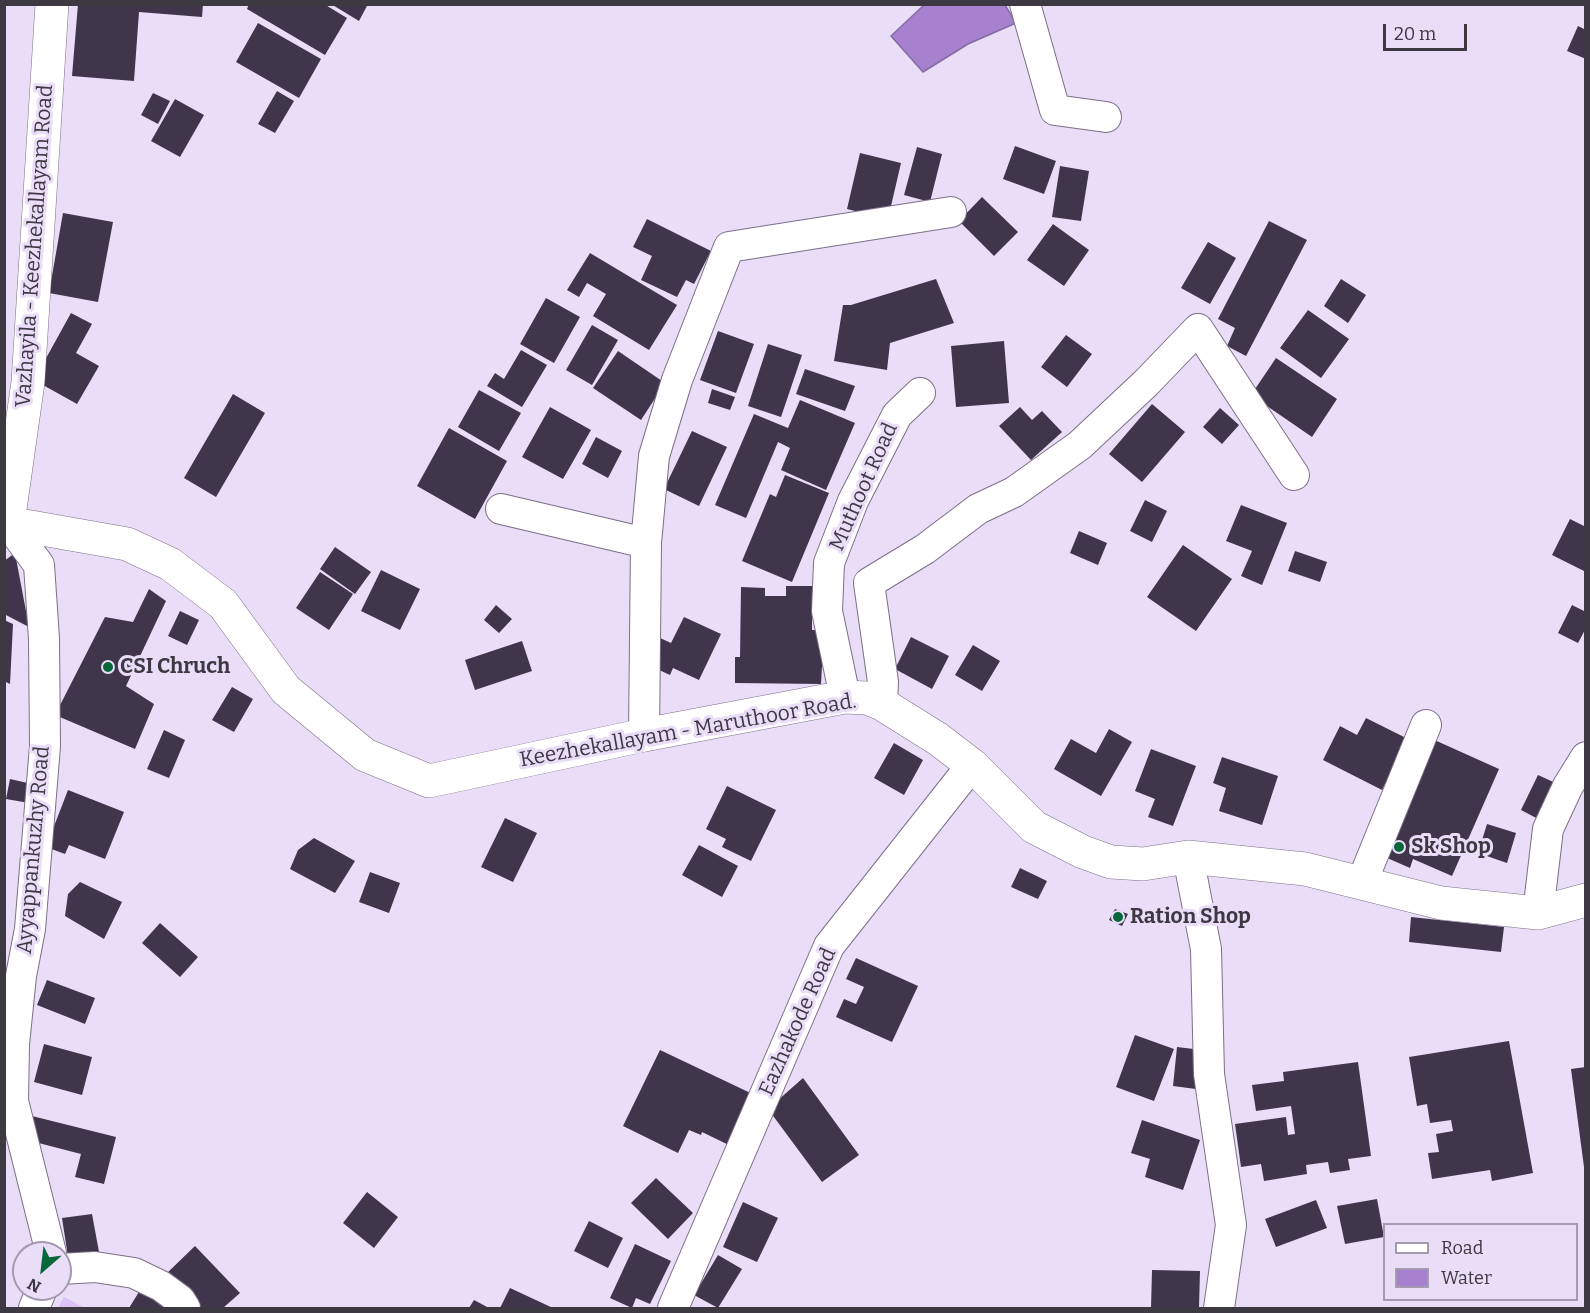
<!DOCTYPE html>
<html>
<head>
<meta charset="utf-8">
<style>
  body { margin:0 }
  #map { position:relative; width:1590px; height:1313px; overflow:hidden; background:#e9ddf8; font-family:Bitter,serif }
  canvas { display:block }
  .frame { position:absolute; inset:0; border:6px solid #3d3943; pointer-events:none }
  .legend { position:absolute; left:1383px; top:1223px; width:195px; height:78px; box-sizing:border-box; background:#e9ddf8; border:2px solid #a49bb0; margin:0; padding:8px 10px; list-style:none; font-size:18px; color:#3d3943 }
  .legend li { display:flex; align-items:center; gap:12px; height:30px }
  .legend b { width:30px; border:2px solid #a49bb0 }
  .north { position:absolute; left:12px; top:1241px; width:60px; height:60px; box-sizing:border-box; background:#e9ddf8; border:2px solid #a49bb0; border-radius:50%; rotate:208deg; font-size:16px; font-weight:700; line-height:24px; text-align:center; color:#3d3943 }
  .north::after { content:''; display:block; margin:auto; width:21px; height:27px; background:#06673b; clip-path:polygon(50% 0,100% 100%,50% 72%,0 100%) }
  .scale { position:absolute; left:1383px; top:24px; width:84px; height:27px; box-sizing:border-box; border:3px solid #3d3943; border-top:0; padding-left:8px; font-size:18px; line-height:21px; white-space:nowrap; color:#3d3943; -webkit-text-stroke:4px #e9ddf8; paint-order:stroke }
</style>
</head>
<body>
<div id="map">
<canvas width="1590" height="1313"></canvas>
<div class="frame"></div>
<ul class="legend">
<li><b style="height:8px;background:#fff"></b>Road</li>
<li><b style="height:16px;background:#a681cd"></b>Water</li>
</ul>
<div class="north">N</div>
<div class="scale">20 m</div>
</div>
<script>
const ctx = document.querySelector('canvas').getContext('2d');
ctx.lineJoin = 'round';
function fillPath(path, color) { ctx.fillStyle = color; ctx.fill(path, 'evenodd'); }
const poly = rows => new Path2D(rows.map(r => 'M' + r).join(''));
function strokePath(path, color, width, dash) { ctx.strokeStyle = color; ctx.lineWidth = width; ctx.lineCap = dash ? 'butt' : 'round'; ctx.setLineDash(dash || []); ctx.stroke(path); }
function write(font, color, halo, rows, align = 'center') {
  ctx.font = font + ' Bitter,serif'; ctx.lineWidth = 6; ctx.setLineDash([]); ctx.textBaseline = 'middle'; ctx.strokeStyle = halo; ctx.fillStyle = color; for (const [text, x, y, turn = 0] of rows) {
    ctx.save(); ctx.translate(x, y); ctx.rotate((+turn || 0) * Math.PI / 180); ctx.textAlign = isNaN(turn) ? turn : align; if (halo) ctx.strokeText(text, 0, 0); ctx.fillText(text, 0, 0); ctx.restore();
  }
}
const green = poly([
  [64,1297,85,1308,58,1308]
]);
const water = poly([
  [924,5,1005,5,1016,23,968,44,923,72,891,36,924,5]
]);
const building = poly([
  [78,4,203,4,202,17,139,12,134,81,72,76],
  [249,4,324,4,347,18,325,55,247,9],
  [331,4,368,4,359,21],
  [258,23,321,59,299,98,236,62],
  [1578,26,1586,30,1586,59,1567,51],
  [277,91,294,101,275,133,258,124],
  [153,93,170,101,158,124,141,115],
  [175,99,204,115,180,157,151,141],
  [1015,146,1056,161,1044,194,1003,179],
  [917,147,942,154,930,202,904,195],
  [860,153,901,163,888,219,847,209],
  [1060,166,1089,171,1081,221,1052,217],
  [982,197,1018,232,994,256,959,221],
  [63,213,113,222,98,302,49,293],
  [647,219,711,251,694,284,686,280,677,297,641,280,652,256,633,247],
  [1269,221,1307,240,1246,356,1227,346,1235,328,1218,319],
  [1053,224,1089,250,1064,286,1027,260],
  [1208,242,1236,258,1210,304,1181,288],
  [590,253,677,305,649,350,593,316,606,294,587,283,579,297,567,290],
  [936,279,954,323,890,343,887,370,834,361,843,305,851,305],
  [1341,279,1366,295,1348,323,1324,306],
  [546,298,580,317,554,363,520,344],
  [1308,310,1349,339,1321,378,1280,348],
  [71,313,92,324,76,353,99,366,77,404,34,380],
  [592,325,618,340,592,385,566,370],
  [718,331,754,344,736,393,700,380],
  [1066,335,1092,354,1067,387,1041,367],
  [1004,341,1009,403,956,407,951,346],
  [768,344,802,355,781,417,748,406],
  [521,350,547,365,522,407,487,386,495,373,504,379],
  [618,351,665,383,641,420,593,388],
  [1276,358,1337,399,1312,437,1251,395],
  [805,369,855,386,845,411,796,394],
  [712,389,735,397,730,410,708,403],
  [479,390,521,413,499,451,458,427],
  [233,394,265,413,216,497,184,478],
  [800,400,855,423,826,490,781,470,790,448,778,442,746,518,715,505,754,414,788,428],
  [1152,404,1185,432,1142,482,1109,454],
  [550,407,591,430,563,479,522,457],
  [1020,407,1032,420,1042,411,1062,432,1031,460,999,426],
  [1220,408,1239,425,1222,444,1203,427],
  [449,428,507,461,475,519,417,486],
  [692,431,727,447,699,506,664,489],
  [596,437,622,451,608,478,582,464],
  [785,475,829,493,792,582,742,561,770,494,776,497],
  [1145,500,1167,511,1152,542,1130,531],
  [1241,505,1287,523,1262,585,1241,576,1252,551,1226,541],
  [1570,519,1586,527,1586,572,1552,555],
  [1079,531,1107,543,1098,565,1070,553],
  [1183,545,1232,579,1196,631,1147,597],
  [335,547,371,572,355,594,320,569],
  [1295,551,1327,562,1320,582,1288,571],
  [15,553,29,627,4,614,4,561],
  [381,570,420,589,400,630,361,611],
  [320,572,353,594,329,630,296,608],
  [786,586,812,586,812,630,824,630,821,684,735,683,735,657,740,657,741,587,765,588,765,596,786,596],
  [149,589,166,601,126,686,154,704,135,749,55,715,105,617,133,622],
  [496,605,512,619,499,633,484,620],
  [1572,605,1586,612,1586,628,1578,643,1558,633],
  [180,611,199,620,187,645,168,636],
  [684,617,721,634,699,680,673,668,670,675,646,664,658,637,671,643],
  [4,620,13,624,10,684,4,681],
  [911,637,949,656,932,689,895,669],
  [522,641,532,671,475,690,465,660],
  [973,645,1000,661,982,691,955,675],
  [232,687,253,699,234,732,212,720],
  [1366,718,1408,739,1382,790,1323,760,1340,726,1357,735],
  [1109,729,1132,742,1101,796,1054,769,1071,739,1096,753],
  [164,730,185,740,169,778,147,769],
  [1430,738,1499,769,1452,876,1413,859,1410,868,1378,854],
  [894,743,923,760,904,795,874,778],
  [1151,749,1196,766,1173,826,1148,817,1155,799,1135,791],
  [1222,757,1278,776,1262,825,1219,811,1226,788,1213,783],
  [1538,775,1562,786,1544,822,1521,810],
  [10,779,32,784,29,803,6,799],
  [727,786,776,810,751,861,722,847,726,839,706,829],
  [68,790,124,812,105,859,69,845,65,854,46,847],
  [505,818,537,833,513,882,481,867],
  [1487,824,1516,833,1507,863,1478,853],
  [314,838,355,861,335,893,290,869,298,850],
  [699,845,738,866,722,897,682,875],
  [1020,868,1047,881,1038,899,1011,887],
  [370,872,400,883,389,913,359,902],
  [80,882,122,902,104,939,65,916,68,894],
  [1115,909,1128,914,1122,926,1109,920],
  [1411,917,1504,927,1501,952,1409,942],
  [160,923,198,957,180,977,142,943],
  [856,958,918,986,892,1042,836,1017,844,999,856,1004,864,987,846,979],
  [47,980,95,998,85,1024,37,1005],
  [1135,1035,1174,1049,1154,1101,1116,1087],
  [1509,1041,1533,1173,1492,1181,1490,1170,1432,1179,1428,1153,1439,1152,1436,1134,1453,1131,1451,1120,1430,1123,1427,1104,1417,1106,1409,1057],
  [44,1044,92,1057,82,1095,34,1082],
  [1177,1047,1202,1050,1196,1089,1173,1086],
  [660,1050,761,1098,737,1149,702,1132,701,1135,689,1130,678,1153,623,1126],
  [1358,1062,1371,1156,1348,1159,1350,1170,1330,1173,1328,1162,1306,1165,1307,1174,1264,1181,1261,1164,1241,1167,1235,1124,1286,1117,1288,1135,1295,1134,1291,1106,1256,1111,1252,1085,1284,1081,1283,1072],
  [1586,1067,1586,1167,1584,1167,1571,1069],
  [803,1078,859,1155,822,1182,768,1109],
  [32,1116,116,1137,104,1184,75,1177,81,1154,27,1140],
  [1142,1120,1200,1140,1183,1190,1145,1177,1150,1159,1131,1153],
  [656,1178,693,1213,668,1239,631,1203],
  [367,1192,398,1217,374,1248,343,1223],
  [1377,1199,1384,1237,1345,1244,1337,1206],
  [1316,1200,1327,1228,1276,1247,1265,1219],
  [743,1202,778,1218,757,1262,723,1247],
  [92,1214,99,1252,68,1257,62,1218],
  [589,1221,623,1238,608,1268,574,1251],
  [635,1244,671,1261,650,1304,636,1298,632,1308,610,1298],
  [195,1246,240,1293,223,1308,195,1308,165,1275],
  [718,1255,742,1269,718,1308,694,1295],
  [1152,1270,1200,1271,1199,1308,1151,1308],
  [147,1279,180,1308,129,1308],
  [510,1288,553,1308,500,1308],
  [474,1300,489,1308,469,1308]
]);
const street = poly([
  [1025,4,1055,110,1106,117],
  [501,509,646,543],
  [8,523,39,565,44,639,45,746,30,929,21,976,14,1044,13,1101,51,1253],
  [845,697,827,611,829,563,853,501,897,415,920,393],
  [882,704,883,682,869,583,925,549,978,509,1014,492,1080,445,1146,383,1198,329,1294,475],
  [644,735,646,543,654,456,677,380,729,247,951,212],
  [1188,857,1206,949,1209,1074,1231,1225,1219,1308],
  [1362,882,1426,725],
  [1538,913,1548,829,1568,786,1586,757],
  [60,1269,95,1267,134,1273,161,1286,180,1300,185,1308],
  [34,1308,42,1289],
  [673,1308,829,946,972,765]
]);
const secondary = poly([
  [8,523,127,544,170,564,223,604,286,690,365,755,429,781,644,735,845,697,867,698,882,704,938,739,972,765,1034,827,1083,852,1111,862,1143,864,1188,857,1305,869,1441,903,1538,913,1586,900],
  [8,523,28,382,52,4]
]);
const markers = [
  [108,667,6,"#06673b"],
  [1399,847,6,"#06673b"],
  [1118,917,6,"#06673b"]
];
const streetNames = [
  ["Vazhayila - Keezhekallayam Road",35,246,-86],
  ["Muthoot Road",864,487,-66],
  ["Keezhekallayam - Maruthoor Road.",688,731,-10],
  ["Ayyappankuzhy Road",34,850,-85],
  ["Eazhakode Road",798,1022,-66]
];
const poiNames = [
  ["CSI Chruch",120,667],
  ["Sk Shop",1411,847],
  ["Ration Shop",1130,917]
];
fillPath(green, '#dac3f5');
fillPath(water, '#a681cd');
strokePath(water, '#866ba4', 1.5);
fillPath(building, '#40364c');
strokePath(street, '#7b7088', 32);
strokePath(secondary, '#7b7088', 34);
strokePath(street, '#fff', 30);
strokePath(secondary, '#fff', 33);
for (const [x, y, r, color] of markers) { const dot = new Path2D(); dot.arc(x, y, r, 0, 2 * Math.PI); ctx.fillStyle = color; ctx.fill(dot); strokePath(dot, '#e9ddf8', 2); }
write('21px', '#3d3943', '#e9ddf8', streetNames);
write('bold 21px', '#3d3943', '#e9ddf8', poiNames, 'left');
</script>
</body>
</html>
